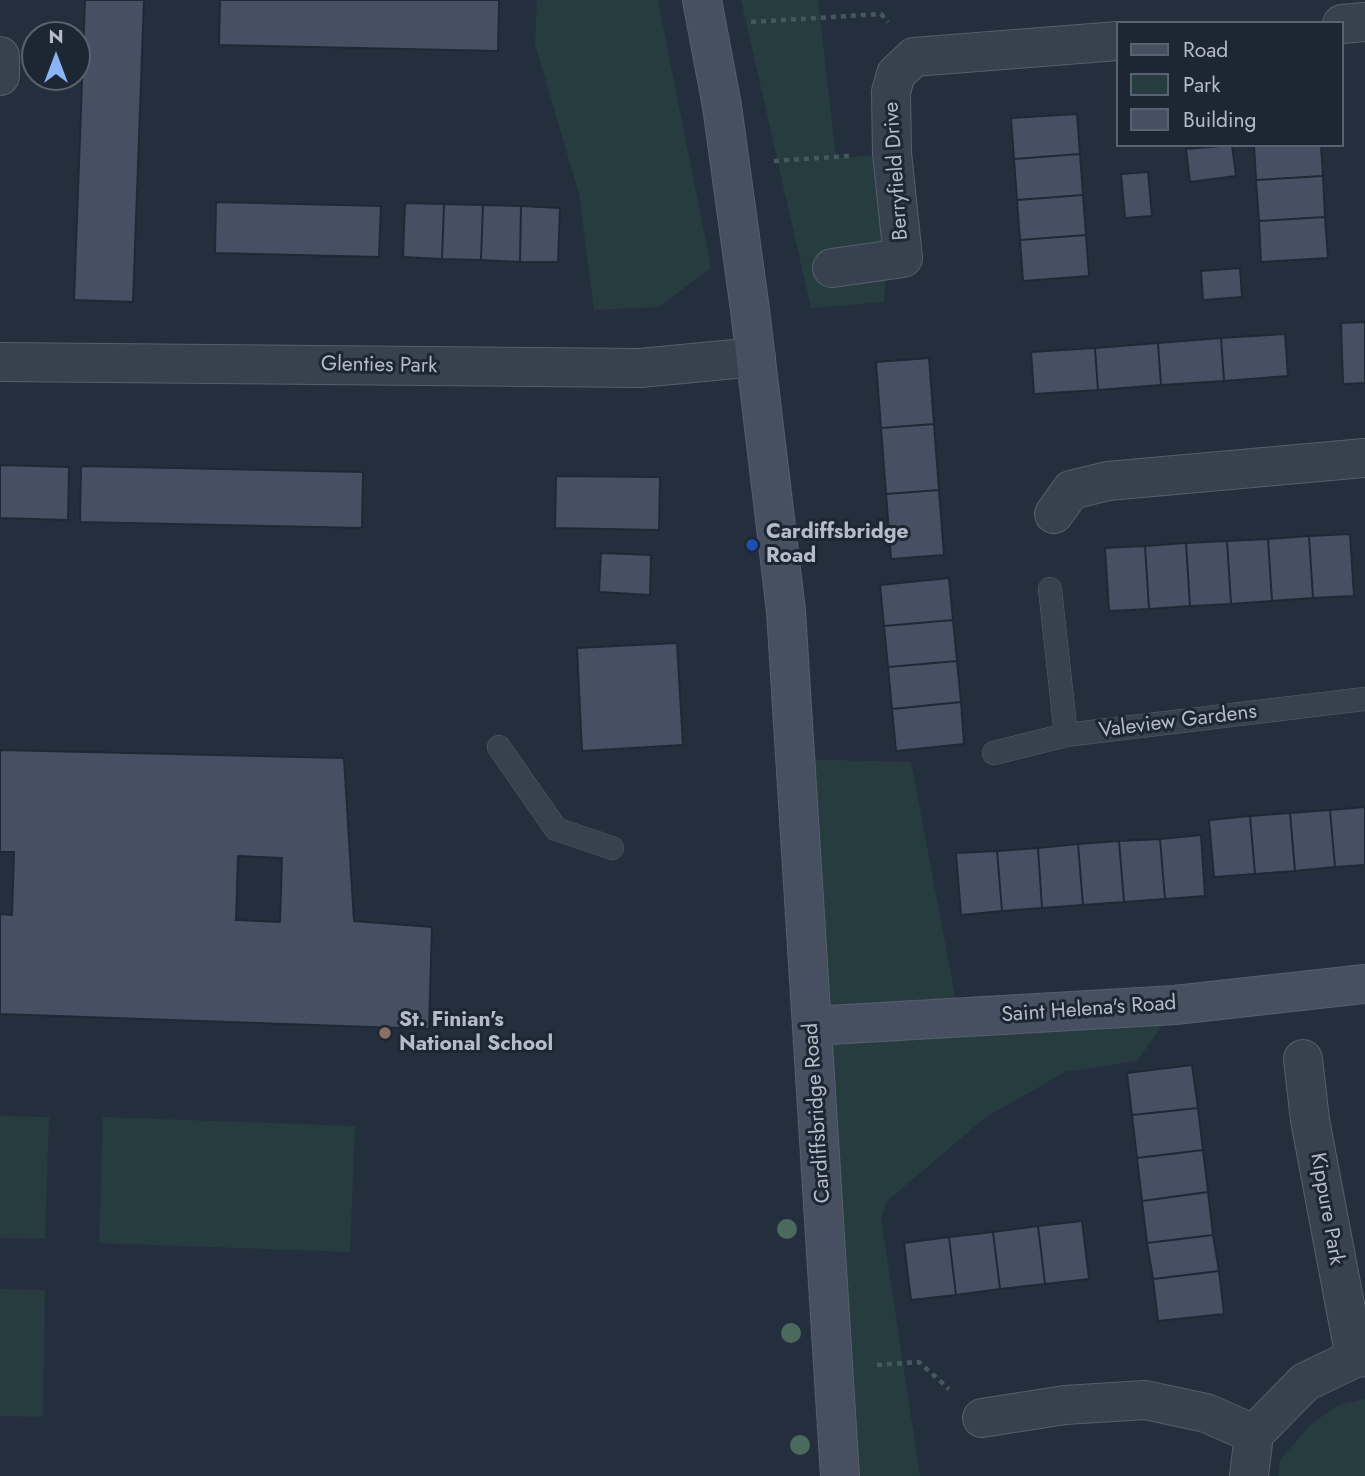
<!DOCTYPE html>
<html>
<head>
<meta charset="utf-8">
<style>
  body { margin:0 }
  #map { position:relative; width:1365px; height:1476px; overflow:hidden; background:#242f3e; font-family:Jost,sans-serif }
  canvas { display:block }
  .legend { position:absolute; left:1116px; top:21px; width:228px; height:126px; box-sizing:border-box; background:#1d2633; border:2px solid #59626f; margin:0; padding:9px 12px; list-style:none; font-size:21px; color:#b4bcc9 }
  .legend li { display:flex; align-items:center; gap:14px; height:35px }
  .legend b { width:35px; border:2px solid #59626f }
  .north { position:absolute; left:21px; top:21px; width:70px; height:70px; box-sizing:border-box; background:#1d2633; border:2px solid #59626f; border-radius:50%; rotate:0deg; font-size:19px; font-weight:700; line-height:28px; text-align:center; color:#b4bcc9 }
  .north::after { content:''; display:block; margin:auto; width:24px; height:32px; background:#8ab4f8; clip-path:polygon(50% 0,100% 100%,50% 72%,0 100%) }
</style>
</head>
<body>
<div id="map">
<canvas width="1365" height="1476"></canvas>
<ul class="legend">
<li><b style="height:9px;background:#465061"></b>Road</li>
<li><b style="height:19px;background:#263c3f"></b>Park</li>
<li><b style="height:19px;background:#455162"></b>Building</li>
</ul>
<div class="north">N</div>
</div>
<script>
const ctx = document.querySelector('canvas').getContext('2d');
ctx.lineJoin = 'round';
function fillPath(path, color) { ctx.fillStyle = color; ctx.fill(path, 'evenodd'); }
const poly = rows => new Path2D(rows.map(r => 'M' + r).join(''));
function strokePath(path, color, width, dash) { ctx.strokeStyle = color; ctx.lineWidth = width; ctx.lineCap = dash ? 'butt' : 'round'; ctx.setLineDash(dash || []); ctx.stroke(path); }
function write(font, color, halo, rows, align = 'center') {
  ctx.font = font + ' Jost,sans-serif'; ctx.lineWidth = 6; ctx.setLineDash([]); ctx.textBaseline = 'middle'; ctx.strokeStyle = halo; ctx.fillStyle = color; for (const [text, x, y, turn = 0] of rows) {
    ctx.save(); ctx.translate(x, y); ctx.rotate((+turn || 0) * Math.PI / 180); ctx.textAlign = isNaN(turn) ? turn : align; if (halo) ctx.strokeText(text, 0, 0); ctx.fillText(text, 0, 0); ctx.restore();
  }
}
const green = poly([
  [537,0,658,0,711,268,659,307,594,310,579,194,535,44],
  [741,0,818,0,836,158,894,154,884,302,811,308],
  [795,759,911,762,959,1017,814,1025],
  [1174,1009,1137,1061,1065,1072,1016,1100,986,1117,887,1201,881,1218,920,1476,858,1476,815,1030],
  [0,1116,49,1117,45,1239,0,1238],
  [103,1117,355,1126,350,1252,99,1243],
  [0,1289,45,1290,43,1417,0,1416],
  [1365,1399,1365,1476,1278,1476,1280,1460,1310,1425,1338,1405]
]);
const building = poly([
  [85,0,144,0,133,302,74,300,85,0],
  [220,0,499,0,498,51,219,45,220,0],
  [1077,114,1080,154,1014,159,1011,118,1077,114],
  [1232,145,1236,176,1190,182,1186,149,1232,145],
  [1254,145,1321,145,1323,176,1256,180,1254,145],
  [1080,154,1083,195,1017,200,1014,159,1080,154],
  [1148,172,1152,216,1125,218,1121,174,1148,172],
  [1323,176,1325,217,1259,221,1256,180,1323,176],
  [1083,195,1086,235,1020,240,1017,200,1083,195],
  [216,202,381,206,379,257,215,253,216,202],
  [405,203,444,204,442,259,403,257,405,203],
  [444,204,483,205,481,260,442,259,444,204],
  [483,205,521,206,520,262,481,260,483,205],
  [521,206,560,208,558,262,520,262,521,206],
  [1325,217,1328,258,1261,262,1259,221,1325,217],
  [1086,235,1089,276,1023,281,1020,240,1086,235],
  [1240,268,1242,297,1203,300,1201,271,1240,268],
  [1365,322,1365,383,1343,384,1341,323,1365,322],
  [1285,334,1288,376,1224,381,1221,338,1285,334],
  [1221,338,1224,381,1161,385,1158,343,1221,338],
  [1158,343,1161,385,1098,390,1095,348,1158,343],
  [1095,348,1098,390,1034,394,1031,352,1095,348],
  [929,358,934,424,881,428,876,362,929,358],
  [934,424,939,490,886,494,881,428,934,424],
  [0,465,69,467,68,520,0,518,0,465],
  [81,466,363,472,362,528,80,522,81,466],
  [556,476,660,477,659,530,555,528,556,476],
  [939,490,944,555,891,559,886,494,939,490],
  [1350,534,1354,596,1313,598,1309,536,1350,534],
  [1309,536,1313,598,1272,601,1268,539,1309,536],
  [1268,539,1272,601,1231,604,1227,541,1268,539],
  [1227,541,1231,604,1190,606,1186,543,1227,541],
  [1186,543,1190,606,1149,609,1145,546,1186,543],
  [1145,546,1149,609,1109,611,1105,548,1145,546],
  [601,553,651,555,650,595,599,592,601,553],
  [949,578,953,620,884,626,880,585,949,578],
  [953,620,957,661,888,667,884,626,953,620],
  [677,643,683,745,582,751,577,648,677,643],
  [957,661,961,702,892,709,888,667,957,661],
  [961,702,964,744,896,751,892,709,961,702],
  [0,750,344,758,354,921,432,927,429,1029,0,1014,0,914,12,915,14,852,0,852,0,750],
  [238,856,282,858,280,922,236,920,238,856],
  [1365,807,1365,865,1335,867,1330,810,1365,807],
  [1330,810,1335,867,1295,871,1290,813,1330,810],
  [1290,813,1295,871,1255,874,1250,816,1290,813],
  [1250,816,1255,874,1214,877,1209,820,1250,816],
  [1201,835,1205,896,1165,899,1160,839,1201,835],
  [1160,839,1165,899,1124,902,1119,841,1160,839],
  [1119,841,1124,902,1083,905,1078,844,1119,841],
  [1078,844,1083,905,1042,908,1038,848,1078,844],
  [1038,848,1042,908,1002,911,997,851,1038,848],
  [997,851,1002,911,961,915,956,853,997,851],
  [1192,1065,1198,1108,1132,1115,1127,1073,1192,1065],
  [1198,1108,1203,1150,1137,1158,1132,1115,1198,1108],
  [1203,1150,1208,1192,1142,1201,1137,1158,1203,1150],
  [1208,1192,1213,1235,1147,1243,1142,1201,1208,1192],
  [1082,1221,1089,1279,1045,1284,1038,1226,1082,1221],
  [1038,1226,1045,1284,1000,1289,993,1232,1038,1226],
  [993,1232,1000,1289,956,1295,949,1237,993,1232],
  [1213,1235,1219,1271,1153,1279,1147,1243,1213,1235],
  [949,1237,956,1295,911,1300,904,1243,949,1237],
  [1219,1271,1224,1314,1158,1321,1153,1279,1219,1271]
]);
const path = poly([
  [751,22,881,14,888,22],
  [774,161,849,156],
  [877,1365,919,1362,949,1389]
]);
const lane = poly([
  [1050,589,1066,735],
  [499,747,556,829,612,848],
  [994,753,1066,735,1365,699]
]);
const street = poly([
  [1342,24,1365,22],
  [0,56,0,76],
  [832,268,903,258,892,153,891,92,896,74,914,57,1118,41],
  [0,362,640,368,756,357],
  [1054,514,1071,490,1108,481,1365,458],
  [1303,1059,1310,1120,1355,1358],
  [982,1418,1065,1405,1145,1400,1206,1413,1254,1434],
  [1249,1476,1254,1434,1305,1382,1355,1358,1365,1357]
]);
const secondary = poly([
  [702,0,722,106,750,310,786,611,840,1476],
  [812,1026,1175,1005,1365,984]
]);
const trees = [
  [787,1229],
  [791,1333],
  [800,1445]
];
const markers = [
  [752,545,7,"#1a4fb4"],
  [385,1033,7,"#8d6e63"]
];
const streetNames = [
  ["Berryfield Drive",897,171,-94],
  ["Glenties Park",379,366,1],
  ["Valeview Gardens",1178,722,-7],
  ["Saint Helena's Road",1089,1010,-4],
  ["Cardiffsbridge Road",818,1113,-94],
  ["Kippure Park",1326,1209,80]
];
const poiNames = [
  ["Cardiffsbridge",766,533],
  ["Road",766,557],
  ["St. Finian's",399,1021],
  ["National School",399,1045]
];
fillPath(green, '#263c3f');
fillPath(building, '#455162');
strokePath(building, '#1f2835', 2);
strokePath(lane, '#565f6c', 24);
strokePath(street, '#565f6c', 40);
strokePath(secondary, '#565f6c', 40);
strokePath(path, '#44595c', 4.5, [5, 5]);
strokePath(lane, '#38414e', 23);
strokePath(street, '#38414e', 38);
strokePath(secondary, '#465061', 38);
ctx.fillStyle = '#4b6a5d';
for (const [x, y] of trees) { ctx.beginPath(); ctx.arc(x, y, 10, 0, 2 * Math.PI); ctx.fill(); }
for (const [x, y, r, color] of markers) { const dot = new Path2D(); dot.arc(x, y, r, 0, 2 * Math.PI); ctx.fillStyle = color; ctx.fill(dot); strokePath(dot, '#1d2633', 2.5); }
write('21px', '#b4bcc9', '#1d2633', streetNames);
write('bold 21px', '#b4bcc9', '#1d2633', poiNames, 'left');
</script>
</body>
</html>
